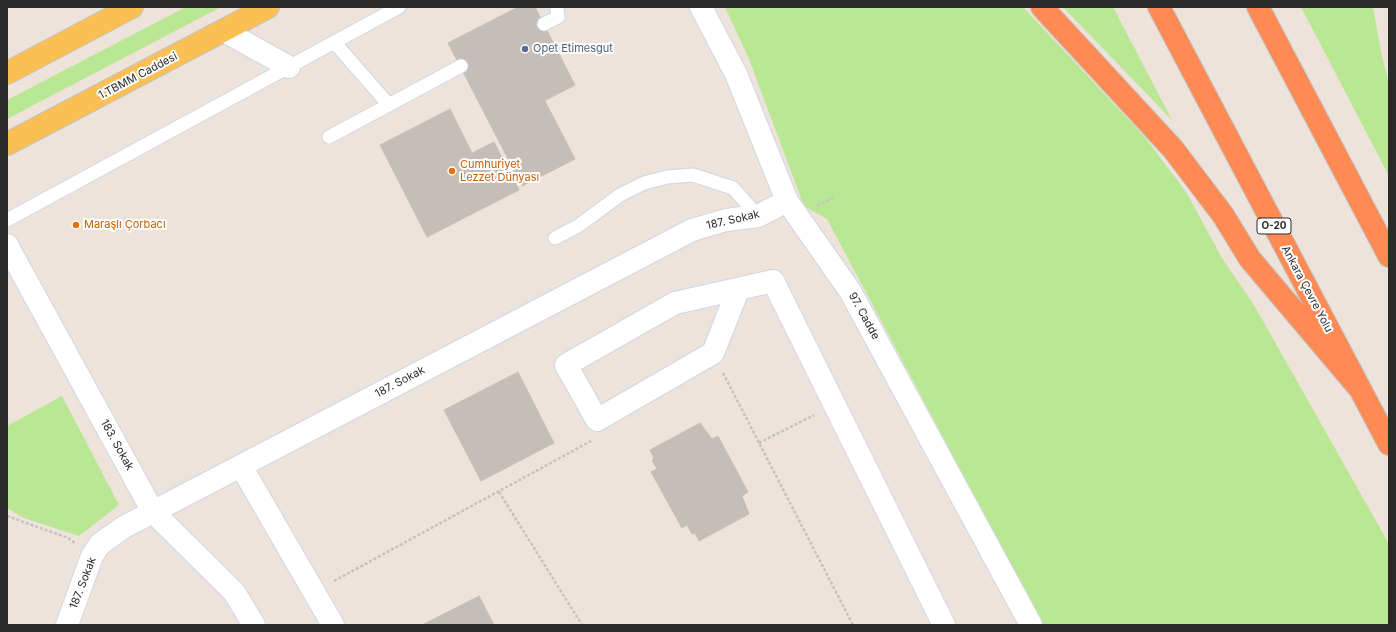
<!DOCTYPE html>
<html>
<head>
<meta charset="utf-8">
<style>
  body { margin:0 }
  #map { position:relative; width:1396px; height:632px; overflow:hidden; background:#ede3db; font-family:Inter,sans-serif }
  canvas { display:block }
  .frame { position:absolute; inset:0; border:8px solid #2a2a2a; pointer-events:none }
</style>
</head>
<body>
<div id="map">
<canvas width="1396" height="632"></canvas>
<div class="frame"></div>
</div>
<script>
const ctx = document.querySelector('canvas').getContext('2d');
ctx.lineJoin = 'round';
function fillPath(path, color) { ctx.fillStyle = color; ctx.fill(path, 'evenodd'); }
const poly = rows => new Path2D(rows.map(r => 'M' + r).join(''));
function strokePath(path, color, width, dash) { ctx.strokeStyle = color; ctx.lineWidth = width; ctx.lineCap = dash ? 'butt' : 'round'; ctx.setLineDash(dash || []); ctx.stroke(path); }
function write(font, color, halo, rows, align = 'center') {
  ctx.font = font + ' Inter,sans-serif'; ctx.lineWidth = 4; ctx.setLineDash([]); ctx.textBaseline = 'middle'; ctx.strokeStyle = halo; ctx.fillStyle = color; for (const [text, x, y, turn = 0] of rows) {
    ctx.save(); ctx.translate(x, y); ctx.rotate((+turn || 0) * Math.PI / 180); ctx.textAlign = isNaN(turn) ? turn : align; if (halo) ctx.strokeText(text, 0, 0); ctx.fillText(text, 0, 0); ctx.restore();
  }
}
const green = poly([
  [186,7,221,7,7,119,7,100],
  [725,7,1023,7,1144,136,1186,192,1222,258,1254,305,1389,544,1389,625,1043,625,827,219,804,206,749,59],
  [1063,7,1113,7,1172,120],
  [1301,7,1373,7,1381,52,1389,84,1389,176],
  [62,396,119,505,79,536,24,518,7,508,7,426]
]);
const building = poly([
  [518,7,535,7,575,85,492,128,448,43,518,7],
  [545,101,575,159,522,186,492,128,545,101],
  [450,109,472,153,494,142,519,190,427,237,380,145,450,109],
  [518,372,554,443,481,481,444,410,518,372],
  [700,423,712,439,718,436,748,492,742,496,749,514,699,541,695,533,692,534,687,525,682,528,651,472,657,469,652,460,654,458,650,450,700,423],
  [479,596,494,625,422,625,479,596]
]);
const path = poly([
  [817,206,834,197],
  [723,373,853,625],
  [759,443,814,415],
  [499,492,582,625],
  [7,516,68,538,75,543],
  [334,581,591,441]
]);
const lane = poly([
  [544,24,558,17,557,7],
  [334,42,389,105],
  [329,137,461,66],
  [7,220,399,7],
  [555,238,578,226,620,195,644,183,667,177,693,175,733,188,758,216]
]);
const street = poly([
  [224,31,289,67],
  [7,245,153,512,234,592,254,625],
  [738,290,713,353,597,420,566,365,675,303,773,281,944,625],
  [241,466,333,625],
  [67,625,92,556,100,544,124,527,692,230,726,220,758,216,787,201]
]);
const secondary = poly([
  [701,7,736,74,787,201,850,291,1031,625]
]);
const primary = poly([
  [7,73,132,7],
  [7,144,268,7]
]);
const highway = poly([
  [1042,7,1173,149,1223,215,1250,259,1359,388],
  [1159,7,1389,444],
  [1258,7,1389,256]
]);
const markers = [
  [525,49,4,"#5c6f8a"],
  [452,171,4,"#e8710a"],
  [76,225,4,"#e8710a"]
];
const shields = [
  [1274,226,34]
];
const shieldNames = [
  ["O-20",1274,226]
];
const serviceNames = [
  ["Opet Etimesgut",533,49]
];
const streetNames = [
  ["1.TBMM Caddesi",138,76,-28],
  ["187. Sokak",733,220,-13],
  ["Ankara Çevre Yolu",1307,289,62],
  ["97. Cadde",864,316,61],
  ["187. Sokak",400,382,-28],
  ["183. Sokak",117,445,61],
  ["187. Sokak",83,583,-69]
];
const foodNames = [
  ["Cumhuriyet",460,165],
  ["Lezzet Dünyası",460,178],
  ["Maraşlı Çorbacı",84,225]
];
fillPath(green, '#b9e793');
fillPath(building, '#c5bdb7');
strokePath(building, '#c8bfb4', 1);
strokePath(lane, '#d0d6e4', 15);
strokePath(street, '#d0d6e4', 24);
strokePath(secondary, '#d0d6e4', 24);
strokePath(primary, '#c3c3c3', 24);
strokePath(highway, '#c3c3c3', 24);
strokePath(path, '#c3c3c3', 2.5, [3, 2]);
strokePath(lane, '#fff', 13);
strokePath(street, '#fff', 22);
strokePath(secondary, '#fff', 22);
strokePath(primary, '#fac053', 22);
strokePath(highway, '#ff8a54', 22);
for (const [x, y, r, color] of markers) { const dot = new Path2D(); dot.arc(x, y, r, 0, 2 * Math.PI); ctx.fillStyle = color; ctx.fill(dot); strokePath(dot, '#fff', 1.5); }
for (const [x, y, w] of shields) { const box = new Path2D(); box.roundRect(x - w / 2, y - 8, w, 16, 3); ctx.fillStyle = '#fff'; ctx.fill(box); strokePath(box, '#2a2a2a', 1); }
write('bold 10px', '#2a2a2a', null, shieldNames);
write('11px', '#4e5e75', '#fff', serviceNames, 'left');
write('11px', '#2a2a2a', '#fff', streetNames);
write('11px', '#c56008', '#fff', foodNames, 'left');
</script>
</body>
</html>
